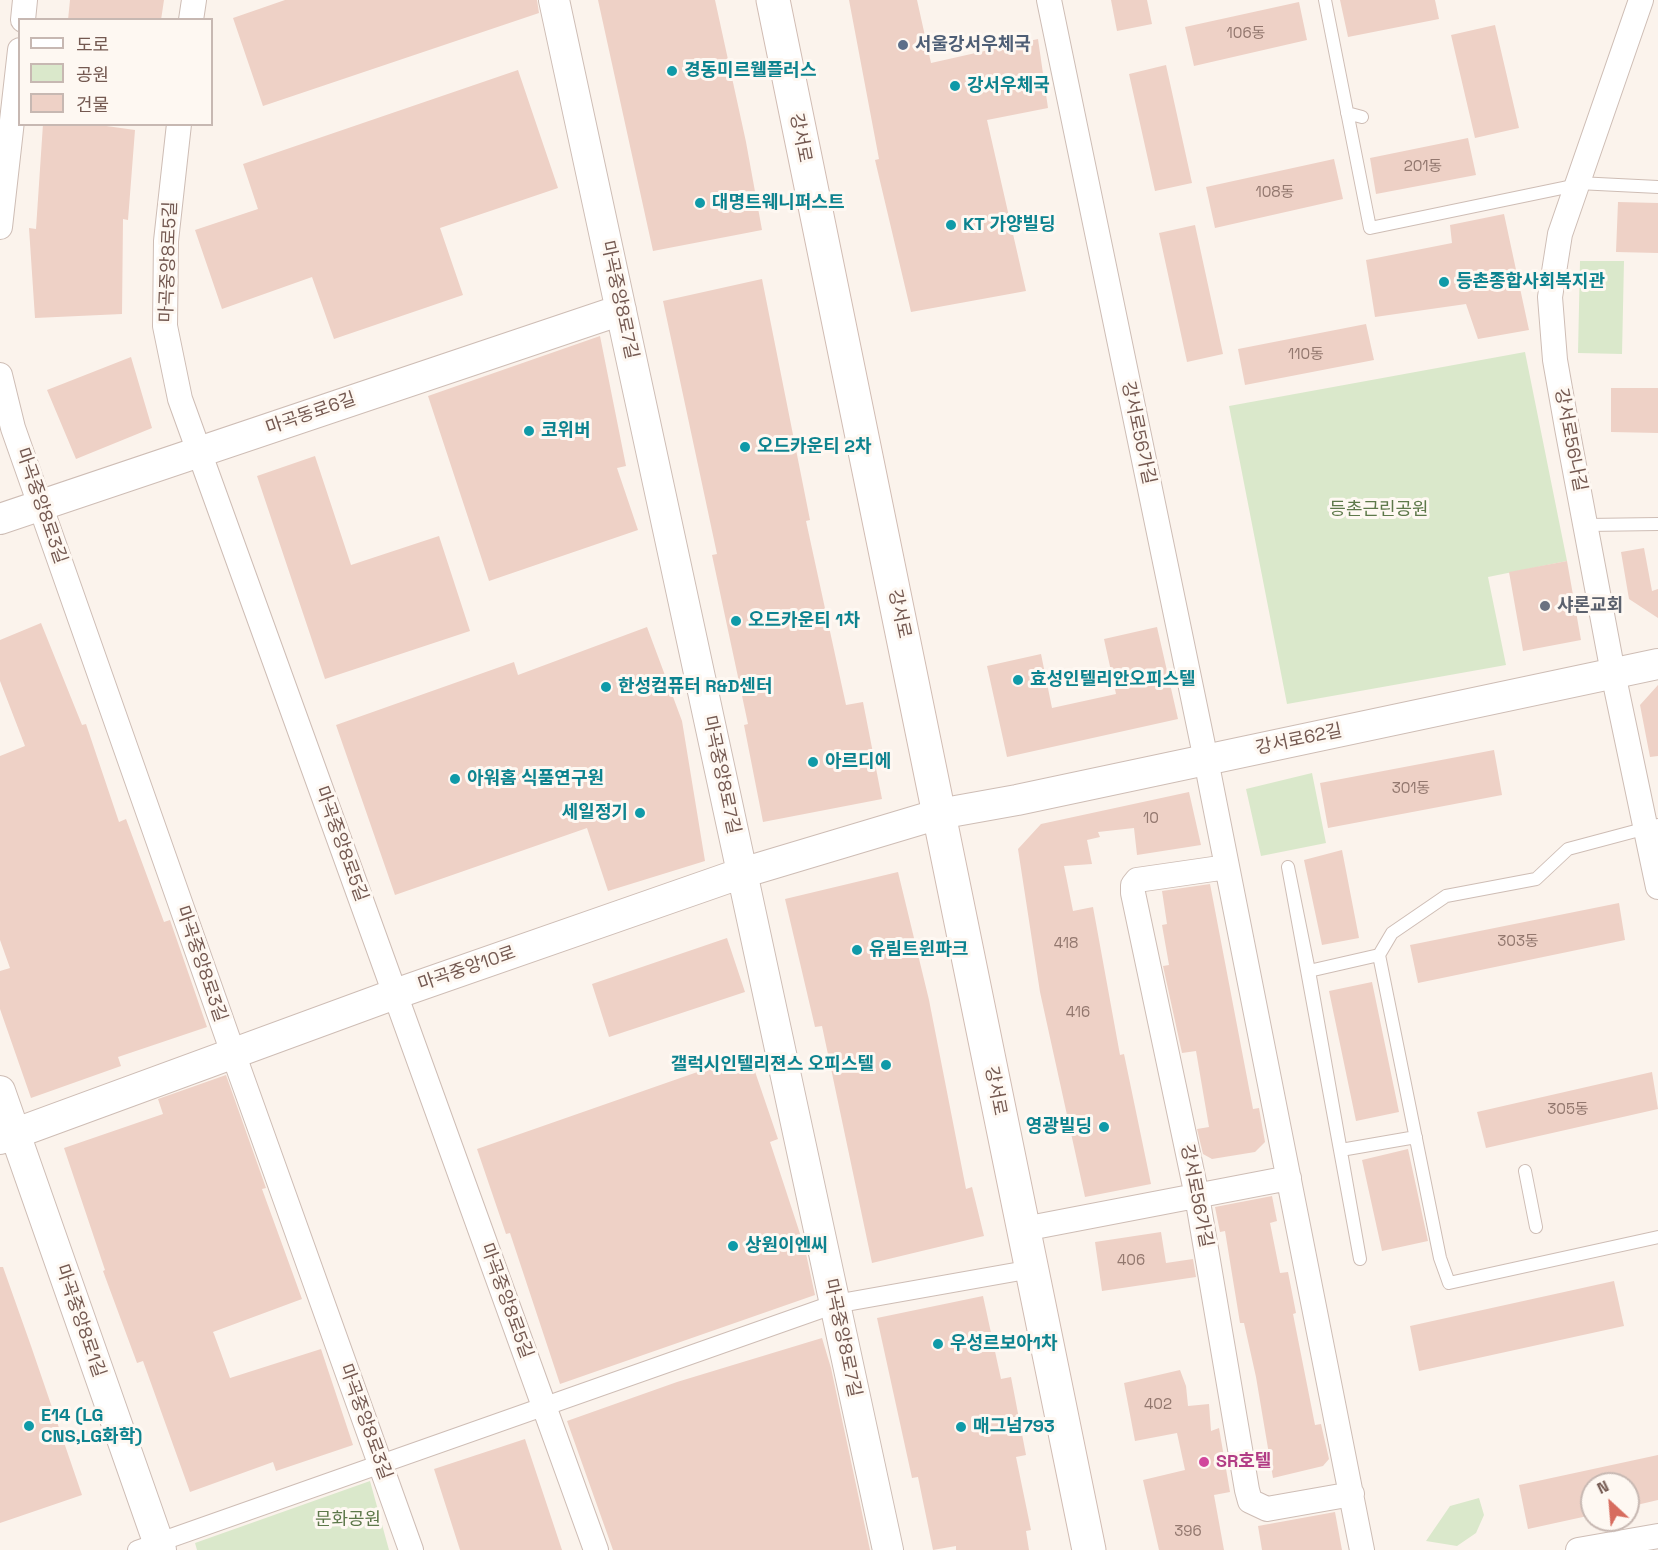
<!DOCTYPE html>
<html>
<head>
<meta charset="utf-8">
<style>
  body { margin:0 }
  #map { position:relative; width:1658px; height:1550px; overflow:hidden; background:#fbf3ec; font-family:"Space Grotesk","Noto Sans KR",sans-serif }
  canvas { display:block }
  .legend { position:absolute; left:18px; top:18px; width:195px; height:108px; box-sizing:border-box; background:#fef8f2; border:2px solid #c7b8b2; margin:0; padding:8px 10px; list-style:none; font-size:18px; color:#745951 }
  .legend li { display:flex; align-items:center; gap:12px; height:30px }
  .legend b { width:30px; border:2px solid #c7b8b2 }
  .north { position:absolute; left:1580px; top:1472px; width:60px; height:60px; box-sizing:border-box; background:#fef8f2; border:2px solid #c7b8b2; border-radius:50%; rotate:334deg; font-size:16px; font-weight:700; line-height:24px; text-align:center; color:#745951 }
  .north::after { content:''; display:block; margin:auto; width:21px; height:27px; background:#d76c5e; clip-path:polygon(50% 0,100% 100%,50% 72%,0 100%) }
</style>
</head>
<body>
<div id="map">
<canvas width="1658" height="1550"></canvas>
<ul class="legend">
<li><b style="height:8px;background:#fff"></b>도로</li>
<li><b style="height:16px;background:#dae8cb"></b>공원</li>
<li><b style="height:16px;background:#eed1c6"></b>건물</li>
</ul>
<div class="north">N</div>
</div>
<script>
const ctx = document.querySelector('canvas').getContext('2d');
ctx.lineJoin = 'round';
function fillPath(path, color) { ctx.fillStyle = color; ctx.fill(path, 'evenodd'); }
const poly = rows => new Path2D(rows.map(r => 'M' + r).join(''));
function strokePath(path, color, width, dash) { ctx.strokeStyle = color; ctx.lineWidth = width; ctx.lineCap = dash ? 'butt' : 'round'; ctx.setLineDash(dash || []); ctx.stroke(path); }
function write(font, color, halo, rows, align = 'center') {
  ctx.font = font + ' "Space Grotesk","Noto Sans KR",sans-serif'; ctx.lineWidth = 6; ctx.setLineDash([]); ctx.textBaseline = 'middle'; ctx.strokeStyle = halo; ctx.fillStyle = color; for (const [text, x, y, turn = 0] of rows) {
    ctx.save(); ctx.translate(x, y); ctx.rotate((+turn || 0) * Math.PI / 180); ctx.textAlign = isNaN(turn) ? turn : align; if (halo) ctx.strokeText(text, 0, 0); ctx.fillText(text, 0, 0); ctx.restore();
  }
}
const green = poly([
  [1580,261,1624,261,1622,354,1578,353],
  [1525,352,1567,561,1488,577,1506,665,1287,704,1229,406],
  [1312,773,1326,843,1261,856,1246,789],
  [370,1481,389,1550,197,1550,195,1543],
  [1479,1498,1484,1515,1476,1533,1457,1546,1426,1541,1450,1506]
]);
const building = poly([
  [70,0,164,0,161,20,68,20],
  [285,0,537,0,539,13,263,106,233,18],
  [598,0,715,0,746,142,762,230,653,251],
  [849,0,917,0,931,63,1038,39,1048,108,987,120,1026,291,911,312,875,160,879,159],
  [1111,0,1147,0,1152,24,1117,31],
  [1340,0,1435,0,1439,19,1348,37],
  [1299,2,1307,40,1194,66,1185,27],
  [1495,25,1519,128,1475,138,1451,35],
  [1166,65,1192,183,1155,191,1129,74],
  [518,70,558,188,440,228,463,295,334,339,312,277,222,309,195,230,258,209,243,164],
  [43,124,92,124,135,130,128,220,123,219,122,314,35,318,29,228,36,229],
  [1468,138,1476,175,1376,194,1370,158],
  [1334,159,1343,199,1215,228,1206,187],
  [1618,202,1658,203,1658,253,1616,252],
  [1504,214,1529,330,1478,339,1466,304,1375,317,1366,260,1452,243,1450,225],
  [1195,225,1223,354,1187,362,1159,233],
  [762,279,810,520,806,521,846,705,863,702,882,799,763,822,744,725,748,724,712,555,717,554,663,301],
  [1366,324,1374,360,1245,385,1238,349],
  [600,336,626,466,617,468,638,530,489,581,428,396],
  [131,357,152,428,76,459,47,390],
  [1611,388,1658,388,1658,433,1611,432],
  [315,456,351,565,439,536,470,631,325,679,257,476],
  [1644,548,1652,591,1658,589,1658,618,1629,599,1621,552],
  [1567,561,1581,640,1523,651,1509,572],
  [41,623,82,725,86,724,119,822,126,819,164,922,170,920,207,1027,118,1057,121,1066,31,1098,0,1009,0,971,10,968,0,940,0,756,25,746,0,681,0,640],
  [647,627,682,721,705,861,608,891,587,828,395,895,336,725,514,662,518,675],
  [1157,627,1178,719,1007,757,987,666,1041,654,1052,708,1116,694,1104,639],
  [1658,685,1658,756,1650,757,1640,705],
  [1494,750,1502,795,1328,828,1320,783],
  [1189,792,1201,845,1137,855,1134,828,1098,832,1100,837,1087,840,1092,864,1064,866,1073,911,1093,907,1120,1055,1124,1054,1151,1184,1085,1197,1040,992,1018,849,1041,824],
  [1342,850,1359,938,1322,945,1304,860],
  [898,872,929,1000,966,1189,972,1187,984,1236,872,1263,822,1026,815,1027,785,899],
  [1210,884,1253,1109,1259,1108,1265,1142,1255,1152,1212,1159,1203,1154,1197,1129,1209,1127,1196,1051,1182,1053,1163,966,1169,965,1162,925,1167,924,1162,891],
  [1619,903,1625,940,1418,983,1410,945],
  [727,938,745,992,609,1037,592,984],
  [1372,982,1399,1112,1356,1121,1329,991],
  [749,1054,778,1139,770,1142,805,1249,815,1295,560,1384,510,1233,506,1234,477,1149],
  [1652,1072,1658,1109,1486,1148,1477,1112],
  [226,1075,266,1188,262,1189,302,1299,213,1332,214,1334,230,1378,321,1349,353,1445,276,1471,273,1462,190,1492,143,1361,137,1363,103,1271,105,1270,64,1148,163,1114,158,1099],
  [1408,1149,1428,1241,1382,1251,1362,1160],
  [1272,1196,1277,1221,1270,1223,1280,1273,1288,1272,1296,1313,1293,1314,1315,1425,1321,1424,1329,1459,1323,1466,1273,1478,1256,1377,1244,1323,1240,1323,1225,1231,1220,1232,1215,1207],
  [1161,1232,1166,1263,1193,1259,1196,1277,1102,1291,1095,1242],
  [0,1267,3,1267,31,1346,82,1495,0,1523],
  [1614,1281,1624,1326,1419,1371,1410,1326],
  [983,1296,1001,1379,1011,1377,1026,1455,1016,1457,1031,1530,1026,1531,1029,1550,956,1550,956,1546,933,1550,918,1477,912,1478,877,1318],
  [822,1338,831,1368,870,1550,613,1550,567,1421,677,1382],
  [1180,1370,1186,1386,1188,1406,1209,1404,1211,1431,1219,1428,1230,1492,1214,1495,1224,1550,1159,1550,1143,1480,1185,1470,1177,1433,1135,1441,1124,1383],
  [525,1439,562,1550,460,1550,434,1469],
  [1658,1455,1658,1500,1628,1507,1628,1484,1592,1484,1592,1515,1528,1529,1519,1485],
  [1335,1512,1342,1550,1262,1550,1258,1526]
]);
const service = poly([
  [1325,0,1370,228,1577,185],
  [1347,113,1362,117],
  [1578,183,1658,187],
  [1587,525,1658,524],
  [1658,825,1568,849,1536,879,1446,896,1392,933,1379,955,1440,1258,1449,1283,1658,1237],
  [1309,971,1360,1259,1288,867,1309,971,1379,955],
  [1341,1150,1416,1137],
  [1525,1171,1536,1227]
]);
const pedestrian = poly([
  [137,1550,835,1304,1032,1269]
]);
const minor = poly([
  [1049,0,1206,760,1362,1550],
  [1641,0,1560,234,1550,297,1555,360,1567,428,1613,673,1658,887],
  [23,20,25,0],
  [191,20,194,0],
  [179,124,166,241,165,326,180,399,596,1550],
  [0,227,20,50],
  [0,375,13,428,233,1053,411,1550],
  [1227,867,1137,880,1133,885,1133,893,1197,1196,1247,1490,1250,1501,1267,1509,1352,1494],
  [1024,1229,1289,1178],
  [1578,1550,1658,1536]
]);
const tertiary = poly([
  [554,0,888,1550],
  [0,519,621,310],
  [0,1091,161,1550],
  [0,1139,395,994,742,873,939,814,1017,800,1658,664]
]);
const secondary = poly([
  [773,0,1089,1550]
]);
const markers = [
  [903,45,6,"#5c6f8a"],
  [672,71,6,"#0f9aa8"],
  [955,86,6,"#0f9aa8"],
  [700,203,6,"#0f9aa8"],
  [951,225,6,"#0f9aa8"],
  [1444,282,6,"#0f9aa8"],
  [529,431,6,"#0f9aa8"],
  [745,447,6,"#0f9aa8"],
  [1545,606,6,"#6b7280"],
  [736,621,6,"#0f9aa8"],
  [1018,680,6,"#0f9aa8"],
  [606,687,6,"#0f9aa8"],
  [813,762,6,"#0f9aa8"],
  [455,779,6,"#0f9aa8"],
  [640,813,6,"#0f9aa8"],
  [857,950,6,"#0f9aa8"],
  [886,1065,6,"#0f9aa8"],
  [1104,1127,6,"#0f9aa8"],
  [733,1246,6,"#0f9aa8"],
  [938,1344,6,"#0f9aa8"],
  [29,1426,6,"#0f9aa8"],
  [961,1427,6,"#0f9aa8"],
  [1204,1462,6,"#d1479c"]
];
const numberNames = [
  ["106동",1246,34],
  ["201동",1423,167],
  ["108동",1275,193],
  ["110동",1306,355],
  ["301동",1411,789],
  ["10",1151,819],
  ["303동",1518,942],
  ["418",1066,944],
  ["416",1078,1013],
  ["305동",1568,1110],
  ["406",1131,1261],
  ["402",1158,1405],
  ["396",1188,1532]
];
const serviceNames = [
  ["서울강서우체국",915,45]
];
const cultureNames = [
  ["경동미르웰플러스",684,71],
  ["강서우체국",967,86],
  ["대명트웨니퍼스트",712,203],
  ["KT 가양빌딩",963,225],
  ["등촌종합사회복지관",1456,282],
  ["코위버",541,431],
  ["오드카운티 2차",757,447],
  ["오드카운티 1차",748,621],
  ["효성인텔리안오피스텔",1030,680],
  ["한성컴퓨터 R&D센터",618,687],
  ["아르디에",825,762],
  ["아워홈 식품연구원",467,779],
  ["세일정기",628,813,"right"],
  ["유림트윈파크",869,950],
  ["갤럭시인텔리젼스 오피스텔",874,1065,"right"],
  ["영광빌딩",1092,1127,"right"],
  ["상원이엔씨",745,1246],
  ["우성르보아1차",950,1344],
  ["E14 (LG",41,1416],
  ["CNS,LG화학)",41,1437],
  ["매그넘793",973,1427]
];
const streetNames = [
  ["강서로",800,138,79],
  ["마곡중앙8로5길",169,262,-88],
  ["마곡중앙8로7길",619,300,78],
  ["마곡동로6길",311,414,-19],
  ["강서로56가길",1138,433,78],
  ["강서로56나길",1570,440,79],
  ["마곡중앙8로3길",41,506,71],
  ["강서로",899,614,78],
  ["강서로62길",1299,740,-12],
  ["마곡중앙8로7길",721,775,78],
  ["마곡중앙8로5길",341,844,70],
  ["마곡중앙8로3길",201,964,71],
  ["마곡중앙10로",467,969,-19],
  ["강서로",995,1091,79],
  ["강서로56가길",1196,1196,79],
  ["마곡중앙8로5길",506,1301,70],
  ["마곡중앙8로1길",80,1321,71],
  ["마곡중앙8로7길",842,1338,78],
  ["마곡중앙8로3길",365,1422,70]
];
const parkNames = [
  ["등촌근린공원",1379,510],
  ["문화공원",348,1520]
];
const worshipNames = [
  ["샤론교회",1557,606]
];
const hotelNames = [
  ["SR호텔",1216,1462]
];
fillPath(green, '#dae8cb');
fillPath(building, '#eed1c6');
strokePath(service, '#cebdb5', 14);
strokePath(pedestrian, '#cebdb5', 20);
strokePath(minor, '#cebdb5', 26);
strokePath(tertiary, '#cebdb5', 32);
strokePath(secondary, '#d1bcb3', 35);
strokePath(service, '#fff', 12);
strokePath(pedestrian, '#fff', 18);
strokePath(minor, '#fff', 24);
strokePath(tertiary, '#fff', 30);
strokePath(secondary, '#fff', 33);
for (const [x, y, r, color] of markers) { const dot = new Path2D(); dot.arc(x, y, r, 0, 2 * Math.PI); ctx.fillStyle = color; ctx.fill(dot); strokePath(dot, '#fef8f2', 2); }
write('15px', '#92776e', null, numberNames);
write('bold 18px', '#4e5e75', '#fef8f2', serviceNames, 'left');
write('bold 18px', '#0d838f', '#fef8f2', cultureNames, 'left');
write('18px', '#745951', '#fef8f2', streetNames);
write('18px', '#5d784a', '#fef8f2', parkNames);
write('bold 18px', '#5b616d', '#fef8f2', worshipNames, 'left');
write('bold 18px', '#b23c85', '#fef8f2', hotelNames, 'left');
</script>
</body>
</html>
